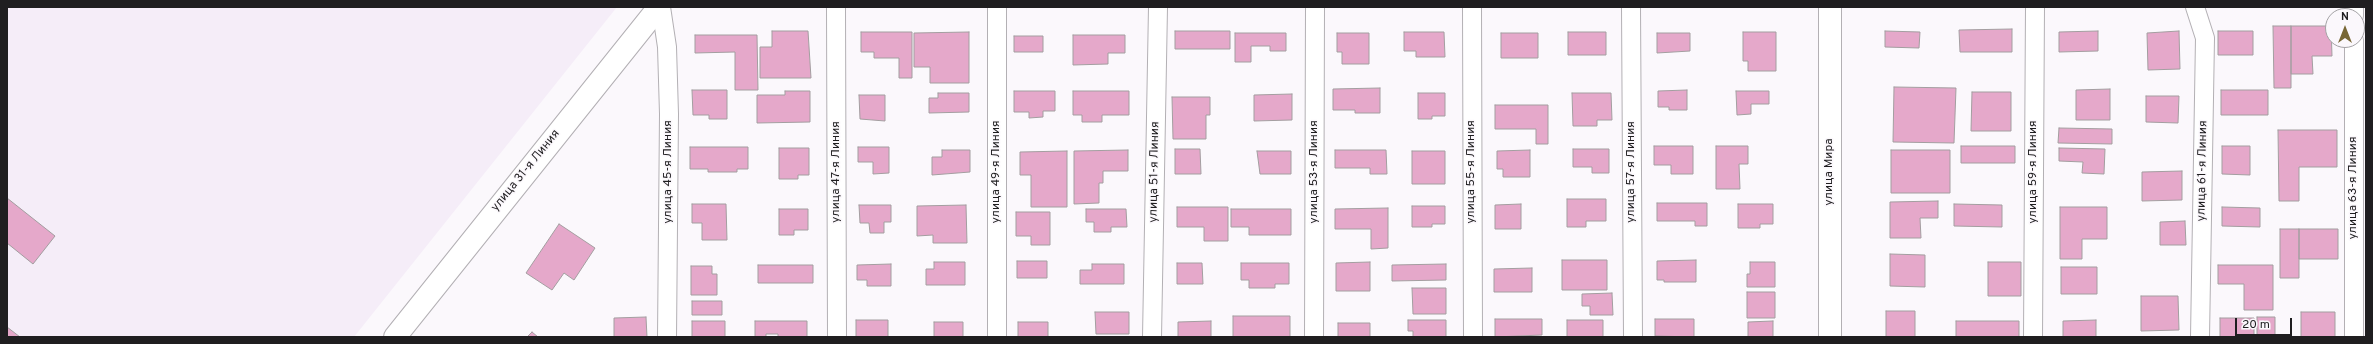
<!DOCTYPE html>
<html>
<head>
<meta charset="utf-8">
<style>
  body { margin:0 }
  #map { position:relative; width:2373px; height:344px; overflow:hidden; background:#fbf8fc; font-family:Overpass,sans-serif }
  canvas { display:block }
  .frame { position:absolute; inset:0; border:8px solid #1f1e20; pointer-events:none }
  .north { position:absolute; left:2325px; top:8px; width:40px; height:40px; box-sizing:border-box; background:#fbf8fc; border:1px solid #a3a1a4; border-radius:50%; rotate:0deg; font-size:11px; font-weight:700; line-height:16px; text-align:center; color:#1f1e20 }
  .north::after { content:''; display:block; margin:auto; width:14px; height:18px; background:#786735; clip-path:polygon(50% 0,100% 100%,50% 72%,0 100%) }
  .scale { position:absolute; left:2235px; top:318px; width:57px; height:18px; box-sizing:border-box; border:2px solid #1f1e20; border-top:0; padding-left:5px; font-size:12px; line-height:14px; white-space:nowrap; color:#1f1e20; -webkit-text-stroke:3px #fbf8fc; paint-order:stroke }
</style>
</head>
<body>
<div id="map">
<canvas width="2373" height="344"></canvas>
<div class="frame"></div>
<div class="north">N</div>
<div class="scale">20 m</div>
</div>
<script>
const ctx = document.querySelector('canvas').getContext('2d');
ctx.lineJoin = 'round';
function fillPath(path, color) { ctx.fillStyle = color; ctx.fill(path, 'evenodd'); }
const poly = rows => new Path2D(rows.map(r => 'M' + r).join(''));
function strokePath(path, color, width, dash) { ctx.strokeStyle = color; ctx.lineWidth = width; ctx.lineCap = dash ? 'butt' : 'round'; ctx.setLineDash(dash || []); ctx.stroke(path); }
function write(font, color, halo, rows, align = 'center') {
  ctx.font = font + ' Overpass,sans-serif'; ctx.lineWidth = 3; ctx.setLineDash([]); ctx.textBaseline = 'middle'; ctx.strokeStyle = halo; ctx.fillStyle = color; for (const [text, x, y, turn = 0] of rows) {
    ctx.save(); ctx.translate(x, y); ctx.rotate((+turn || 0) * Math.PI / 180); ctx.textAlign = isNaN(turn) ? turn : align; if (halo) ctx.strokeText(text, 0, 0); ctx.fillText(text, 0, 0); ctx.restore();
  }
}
const built = poly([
  [7,7,617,7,354,337,7,337]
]);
const building = poly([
  [2273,26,2291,26,2291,88,2274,88,2273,26],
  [2291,26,2331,26,2332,56,2312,56,2313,74,2291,74,2291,26],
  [2012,29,2012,52,1960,52,1959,30,2012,29],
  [772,31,808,31,811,78,760,78,760,47,772,47,772,31],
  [1175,31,1230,31,1230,49,1175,49,1175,31],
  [1885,31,1920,32,1919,48,1885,47,1885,31],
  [2098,31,2098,51,2059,52,2059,32,2098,31],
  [2179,31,2180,69,2148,70,2147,33,2179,31],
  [2218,31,2253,31,2253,55,2218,55,2218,31],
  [861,32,912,32,912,78,899,78,899,58,874,58,874,52,861,52,861,32],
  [969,32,969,83,930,83,930,67,914,67,914,33,969,32],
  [1404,32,1444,32,1445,57,1416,57,1416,51,1404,51,1404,32],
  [1568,32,1606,32,1606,55,1568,55,1568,32],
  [1743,32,1776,32,1776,71,1748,71,1748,61,1743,61,1743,32],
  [1235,33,1286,33,1286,51,1270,51,1270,46,1251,46,1251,62,1235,62,1235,33],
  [1337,33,1369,33,1369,64,1342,64,1342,52,1337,52,1337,33],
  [1501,33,1538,33,1538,58,1501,58,1501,33],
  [1657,33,1690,33,1690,51,1657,53,1657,33],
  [695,35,757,35,758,90,735,90,735,52,695,53,695,35],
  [1073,35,1125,35,1125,53,1108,53,1108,64,1073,65,1073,35],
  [1014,36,1043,36,1043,52,1014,52,1014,36],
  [1894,87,1956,88,1954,143,1893,142,1894,87],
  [1380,88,1380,113,1355,113,1355,110,1333,110,1333,89,1380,88],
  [2110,89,2110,120,2076,120,2076,90,2110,89],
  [692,90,727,90,727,119,709,119,709,115,693,115,692,90],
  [1687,90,1687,110,1669,110,1669,107,1658,107,1658,91,1687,90],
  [2221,90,2268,90,2268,115,2221,115,2221,90],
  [785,91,810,91,810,122,757,123,757,95,785,95,785,91],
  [1014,91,1055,91,1055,111,1043,111,1043,117,1029,118,1029,112,1014,112,1014,91],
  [1073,91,1129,91,1129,115,1102,115,1102,122,1082,122,1082,115,1073,115,1073,91],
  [1736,91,1769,91,1769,104,1751,104,1751,114,1737,115,1736,91],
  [1972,92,2011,92,2011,131,1971,131,1972,92],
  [938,93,969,93,969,112,929,113,929,98,938,98,938,93],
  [1418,93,1445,93,1445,116,1432,116,1432,119,1418,119,1418,93],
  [1572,93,1611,93,1612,120,1597,120,1597,126,1573,126,1572,93],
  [1292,94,1292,120,1254,121,1254,95,1292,94],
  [859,95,885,95,885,121,860,119,859,95],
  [2146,96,2179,96,2178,123,2146,122,2146,96],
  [1172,97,1210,97,1210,115,1206,115,1206,139,1173,139,1172,97],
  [1495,105,1548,105,1548,144,1536,144,1536,129,1495,129,1495,105],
  [2059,128,2112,129,2112,144,2058,143,2059,128],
  [2278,130,2337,130,2337,167,2299,167,2299,201,2279,201,2278,130],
  [1654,146,1693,146,1693,174,1671,174,1671,165,1654,165,1654,146],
  [1716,146,1748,146,1748,164,1739,164,1740,189,1716,189,1716,146],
  [1961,146,2015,146,2015,163,1961,163,1961,146],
  [2222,146,2250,146,2250,175,2222,174,2222,146],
  [690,147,748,147,748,169,737,169,737,172,708,172,708,169,690,169,690,147],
  [858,147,889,147,889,173,873,174,873,162,858,162,858,147],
  [779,148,809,148,809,175,798,175,798,179,779,179,779,148],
  [2059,148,2105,149,2104,174,2082,173,2083,162,2059,161,2059,148],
  [1175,149,1200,149,1201,174,1175,174,1175,149],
  [1573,149,1609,149,1609,173,1592,173,1592,167,1573,167,1573,149],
  [942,150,970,150,970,172,932,175,932,157,942,157,942,150],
  [1128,150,1128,171,1103,171,1103,183,1099,183,1099,203,1074,204,1074,151,1128,150],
  [1335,150,1386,150,1387,174,1370,174,1370,168,1335,168,1335,150],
  [1530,150,1530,177,1503,177,1503,169,1497,169,1497,151,1530,150],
  [1891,150,1950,150,1950,193,1891,193,1891,150],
  [1067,151,1067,207,1031,207,1031,175,1020,175,1020,152,1067,151],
  [1257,151,1291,151,1291,174,1260,174,1257,151],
  [1412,151,1445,151,1445,184,1412,184,1412,151],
  [2182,171,2182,200,2142,201,2142,172,2182,171],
  [7,198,55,236,33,264,7,243,7,198],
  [1567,199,1606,199,1606,221,1586,221,1586,227,1567,227,1567,199],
  [1938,201,1938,218,1920,218,1921,238,1890,238,1890,202,1938,201],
  [1657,203,1707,203,1707,226,1695,226,1695,221,1657,221,1657,203],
  [692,204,726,204,727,240,702,240,702,223,692,223,692,204],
  [1521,204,1521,229,1495,229,1495,205,1521,204],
  [1738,204,1773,204,1773,224,1760,224,1760,228,1738,228,1738,204],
  [1954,204,2002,205,2002,227,1954,226,1954,204],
  [859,205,891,205,891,222,884,222,884,233,870,233,869,223,860,223,859,205],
  [966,205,967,243,933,243,933,235,917,236,917,206,966,205],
  [1412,206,1445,206,1445,224,1432,224,1432,227,1412,227,1412,206],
  [1177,207,1228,207,1228,241,1204,241,1204,227,1177,227,1177,207],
  [2060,207,2107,207,2107,239,2082,239,2082,259,2060,259,2060,207],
  [2222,207,2260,208,2260,227,2222,226,2222,207],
  [1388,208,1388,248,1371,249,1371,229,1335,229,1335,209,1388,208],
  [779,209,808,209,808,230,794,230,794,235,779,235,779,209],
  [1086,209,1126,209,1127,227,1111,227,1111,232,1094,232,1094,222,1086,222,1086,209],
  [1231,209,1291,209,1291,235,1249,235,1249,227,1231,227,1231,209],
  [1016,212,1050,212,1050,245,1031,245,1031,236,1016,236,1016,212],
  [2185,221,2186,245,2160,245,2160,222,2185,221],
  [559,224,595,248,574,280,564,273,552,290,526,273,559,224],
  [2280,229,2299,229,2299,278,2280,278,2280,229],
  [2299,229,2338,229,2338,259,2299,259,2299,229],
  [1890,254,1925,255,1925,287,1890,286,1890,254],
  [1562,260,1607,260,1607,290,1562,290,1562,260],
  [1696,260,1696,282,1664,282,1664,280,1657,280,1657,261,1696,260],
  [1017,261,1047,261,1047,278,1017,278,1017,261],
  [934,262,965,262,965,285,926,285,926,269,934,269,934,262],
  [1370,262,1370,291,1336,291,1336,263,1370,262],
  [1750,262,1775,262,1775,287,1747,287,1747,274,1750,274,1750,262],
  [1988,262,2021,262,2021,296,1988,296,1988,262],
  [1177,263,1202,263,1203,284,1177,284,1177,263],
  [1241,263,1289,263,1289,284,1275,284,1275,288,1249,288,1249,280,1241,280,1241,263],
  [891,264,891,286,867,286,867,280,857,280,857,265,891,264],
  [1092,264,1124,264,1124,284,1080,284,1080,270,1092,270,1092,264],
  [1446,264,1446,280,1392,281,1392,265,1446,264],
  [758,265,813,265,813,283,758,283,758,265],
  [2218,265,2273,265,2273,310,2244,310,2244,284,2218,284,2218,265],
  [691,266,712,266,712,274,717,274,717,295,691,295,691,266],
  [2061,267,2097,267,2097,294,2061,294,2061,267],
  [1532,268,1532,292,1494,292,1494,269,1532,268],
  [1412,288,1446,288,1446,314,1413,314,1412,288],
  [1747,292,1775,292,1775,318,1747,318,1747,292],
  [1612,293,1613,315,1590,315,1590,306,1582,306,1582,294,1612,293],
  [2141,296,2178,296,2179,330,2141,331,2141,296],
  [692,301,722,301,722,315,692,315,692,301],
  [1886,311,1915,311,1915,337,1886,337,1886,311],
  [1095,312,1129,312,1129,334,1096,334,1095,312],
  [2301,312,2335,312,2335,337,2301,337,2301,312],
  [1233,316,1290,316,1290,337,1233,337,1233,316],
  [646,317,647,337,614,337,614,318,646,317],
  [2257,317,2275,317,2275,337,2257,337,2257,317],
  [2220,318,2254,318,2254,337,2220,337,2220,318],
  [1495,319,1542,319,1542,335,1495,337,1495,319],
  [1655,319,1694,319,1694,337,1655,336,1655,319],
  [856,320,888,320,888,337,856,337,856,320],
  [1408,320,1446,320,1446,337,1413,337,1413,331,1408,331,1408,320],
  [1567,320,1603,320,1603,337,1567,337,1567,320],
  [2096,320,2096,337,2063,337,2063,321,2096,320],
  [692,321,725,321,725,337,692,337,692,321],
  [755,321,807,321,807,337,778,337,778,334,766,334,766,337,755,337,755,321],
  [1211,321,1211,337,1178,337,1178,322,1211,321],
  [1773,321,1773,337,1748,337,1748,322,1773,321],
  [1956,321,2019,321,2019,337,1956,337,1956,321],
  [934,322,963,322,963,337,934,337,934,322],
  [1018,322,1048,322,1048,337,1018,337,1018,322],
  [1338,323,1370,323,1370,337,1338,337,1338,323],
  [7,327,20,337,7,337,7,327],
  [532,332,538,337,527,337,532,332]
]);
const minor = poly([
  [661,7,667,47,669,114,667,337],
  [836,7,837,337],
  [997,7,997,337],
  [1472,7,1473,337],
  [1631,7,1633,337],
  [2195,7,2205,38,2200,337],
  [2354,7,2354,16],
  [2354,40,2354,337],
  [1152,337,1158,7],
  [1314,337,1315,7],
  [2033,337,2035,7]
]);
const tertiary = poly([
  [395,337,659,7]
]);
const secondary = poly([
  [1830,337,1830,7]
]);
const streetNames = [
  ["улица 31-я Линия",526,171,-51],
  ["улица 61-я Линия",2203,171,-89],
  ["улица 45-я Линия",669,172,-90],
  ["улица 47-я Линия",837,172,-90],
  ["улица 49-я Линия",997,172,-90],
  ["улица 51-я Линия",1155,172,-89],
  ["улица 53-я Линия",1315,172,-90],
  ["улица 55-я Линия",1472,172,-90],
  ["улица 57-я Линия",1632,172,-90],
  ["улица Мира",1830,172,-90],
  ["улица 59-я Линия",2034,172,-90],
  ["улица 63-я Линия",2354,188,-90]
];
fillPath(built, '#f5edf8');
fillPath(building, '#e5a8ca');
strokePath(building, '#a39ea0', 1);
strokePath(minor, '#b3b0b4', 20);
strokePath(tertiary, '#b3b0b4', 24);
strokePath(secondary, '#b3b0b4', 24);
strokePath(minor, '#fff', 18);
strokePath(tertiary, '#fff', 22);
strokePath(secondary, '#fff', 22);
write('12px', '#1f1e20', '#fbf8fc', streetNames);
</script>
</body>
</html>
